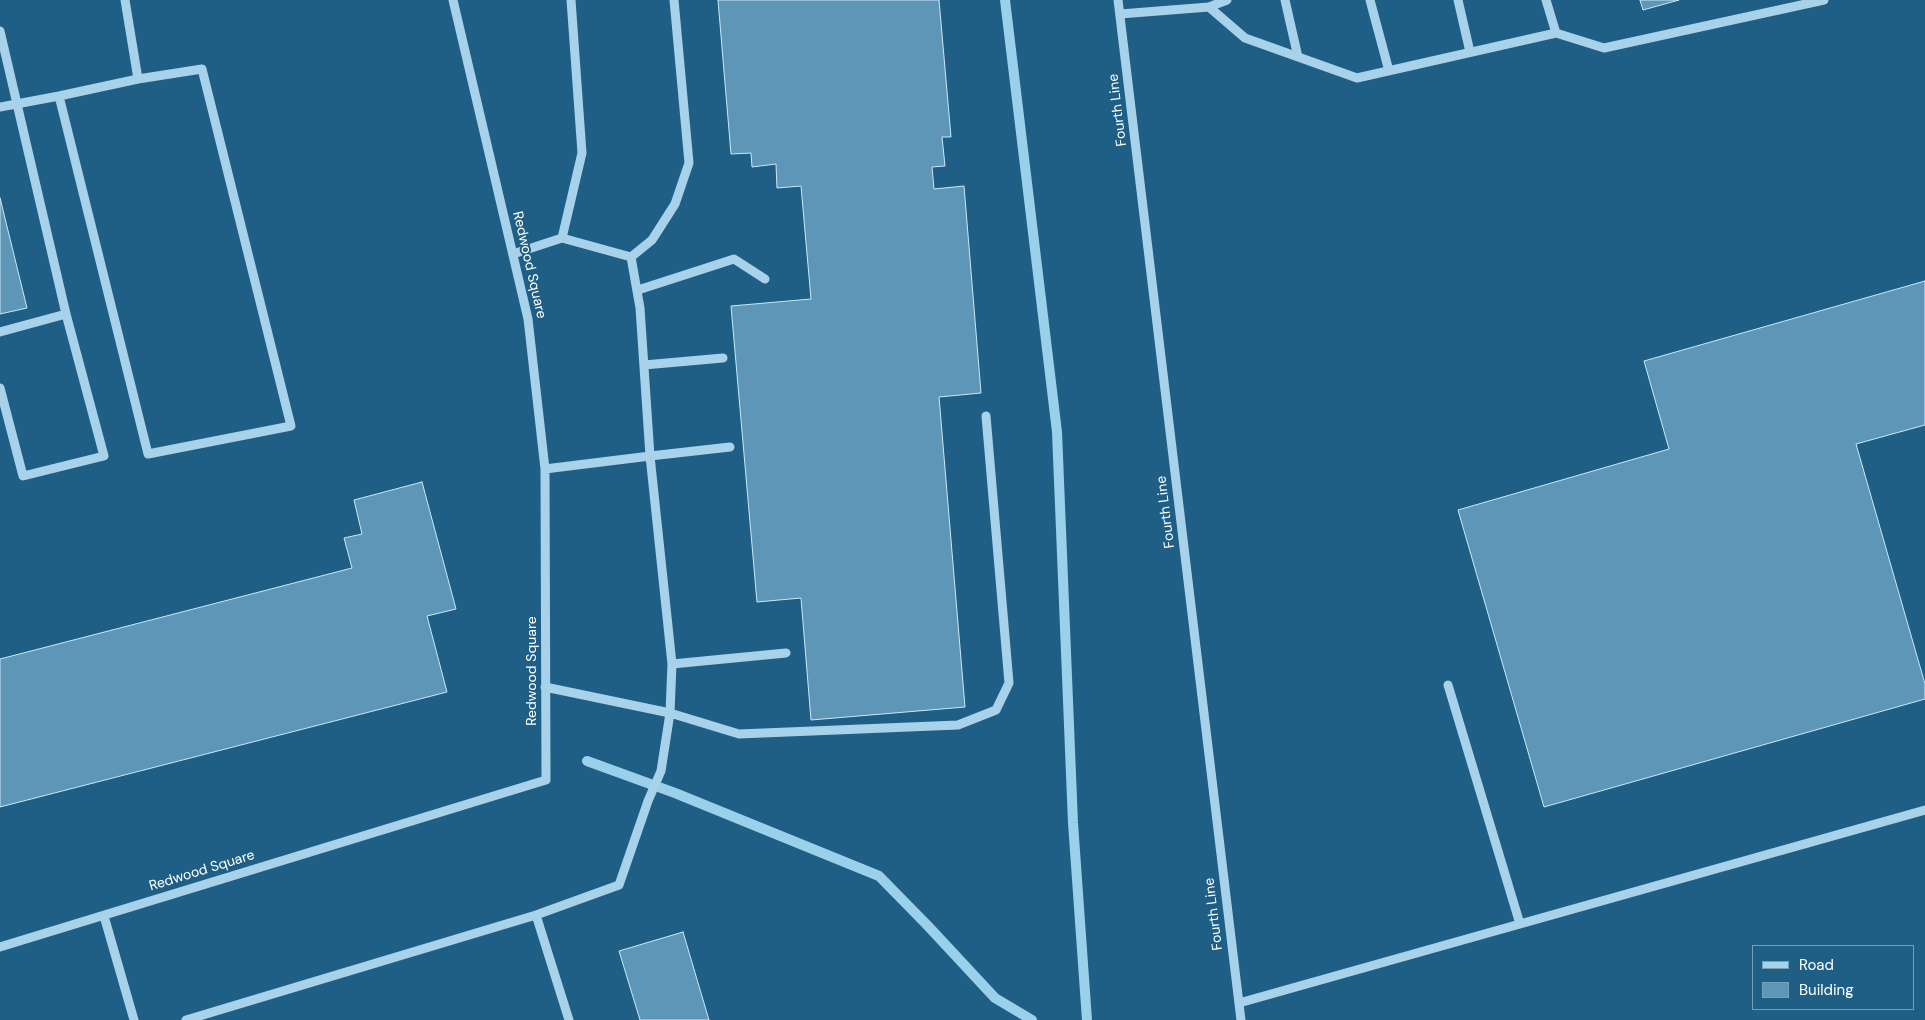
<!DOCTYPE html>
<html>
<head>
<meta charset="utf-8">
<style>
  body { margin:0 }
  #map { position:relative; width:1925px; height:1020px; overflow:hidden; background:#1f5f86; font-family:"DM Sans",sans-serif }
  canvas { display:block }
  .legend { position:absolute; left:1752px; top:945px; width:162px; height:65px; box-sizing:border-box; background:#1f5f86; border:1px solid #799fb6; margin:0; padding:6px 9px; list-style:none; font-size:15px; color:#fff }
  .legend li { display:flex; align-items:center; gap:10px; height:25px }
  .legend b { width:25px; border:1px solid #799fb6 }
</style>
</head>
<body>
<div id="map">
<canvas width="1925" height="1020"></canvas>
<ul class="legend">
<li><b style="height:6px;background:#a8d2ea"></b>Road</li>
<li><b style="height:14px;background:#5d96b7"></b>Building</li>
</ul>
</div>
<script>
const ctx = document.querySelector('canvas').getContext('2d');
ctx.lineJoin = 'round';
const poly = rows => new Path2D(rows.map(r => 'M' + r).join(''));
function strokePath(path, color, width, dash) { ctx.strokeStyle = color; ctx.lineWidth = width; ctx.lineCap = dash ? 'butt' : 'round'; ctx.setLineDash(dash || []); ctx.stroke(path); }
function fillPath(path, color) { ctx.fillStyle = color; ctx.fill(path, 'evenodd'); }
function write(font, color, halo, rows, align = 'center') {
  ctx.font = font + ' "DM Sans",sans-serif'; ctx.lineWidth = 4; ctx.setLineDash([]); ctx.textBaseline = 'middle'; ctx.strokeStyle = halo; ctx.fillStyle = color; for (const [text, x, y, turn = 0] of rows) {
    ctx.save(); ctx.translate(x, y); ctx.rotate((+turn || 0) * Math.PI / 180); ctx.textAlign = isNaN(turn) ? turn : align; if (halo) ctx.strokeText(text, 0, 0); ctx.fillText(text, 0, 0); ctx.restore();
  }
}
const stream = poly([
  [1005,0,1057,432,1073,823,1087,1020],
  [587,761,675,793,879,876,928,926,995,998,1032,1020]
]);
const building = poly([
  [718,0,939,0,951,137,942,137,945,166,932,167,934,189,964,186,981,393,939,397,965,707,811,720,801,598,757,602,731,306,811,299,801,186,777,188,776,164,752,167,751,153,731,154,718,0],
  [1640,0,1679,0,1643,10,1640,0],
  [0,198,27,308,0,314,0,198],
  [1925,281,1925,425,1856,444,1925,684,1925,699,1544,807,1458,510,1669,449,1644,361,1925,281],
  [422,482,456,609,427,616,447,692,0,807,0,659,352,568,344,538,362,534,354,500,422,482],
  [683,932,709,1020,640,1020,619,951,683,932]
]);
const minor = poly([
  [125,0,138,79],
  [1118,0,1241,1020],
  [1285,0,1298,57],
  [1370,0,1389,71],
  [1458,0,1470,52],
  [1209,7,1245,38,1357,78,1556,33,1546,0],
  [1120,14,1209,7,1227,0],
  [0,31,66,314,104,456,23,476,0,388],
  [1556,33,1604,48,1824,0],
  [202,69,291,426,148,454,59,96,138,79,202,69],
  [0,107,59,96],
  [562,238,582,153,571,0],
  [513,254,562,238,631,257,652,240,675,204,689,163,674,0],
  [638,290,734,259,765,279],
  [0,332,66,314],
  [644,365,723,358],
  [545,469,650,456,640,308,631,257],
  [672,664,786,653],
  [1448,685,1520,924],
  [545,687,670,713,739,734,958,725,996,710,1009,683,986,416],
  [536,915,619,885,648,801,661,771,670,713,672,664,650,456,730,447],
  [104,916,134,1020],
  [0,947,546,780,545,469,528,319,453,0],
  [1239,1003,1925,810],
  [186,1020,536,915,569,1020]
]);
const streetNames = [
  ["Fourth Line",1118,110,-97],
  ["Redwood Square",529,265,77],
  ["Fourth Line",1166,512,-97],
  ["Redwood Square",532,671,-90],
  ["Redwood Square",202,871,-17],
  ["Fourth Line",1214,914,-97]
];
strokePath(stream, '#9bd0eb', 10);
fillPath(building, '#5d96b7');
strokePath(building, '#cce8f7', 1);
strokePath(minor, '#a8d2ea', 9);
write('14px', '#fff', '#1f5f86', streetNames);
</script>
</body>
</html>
